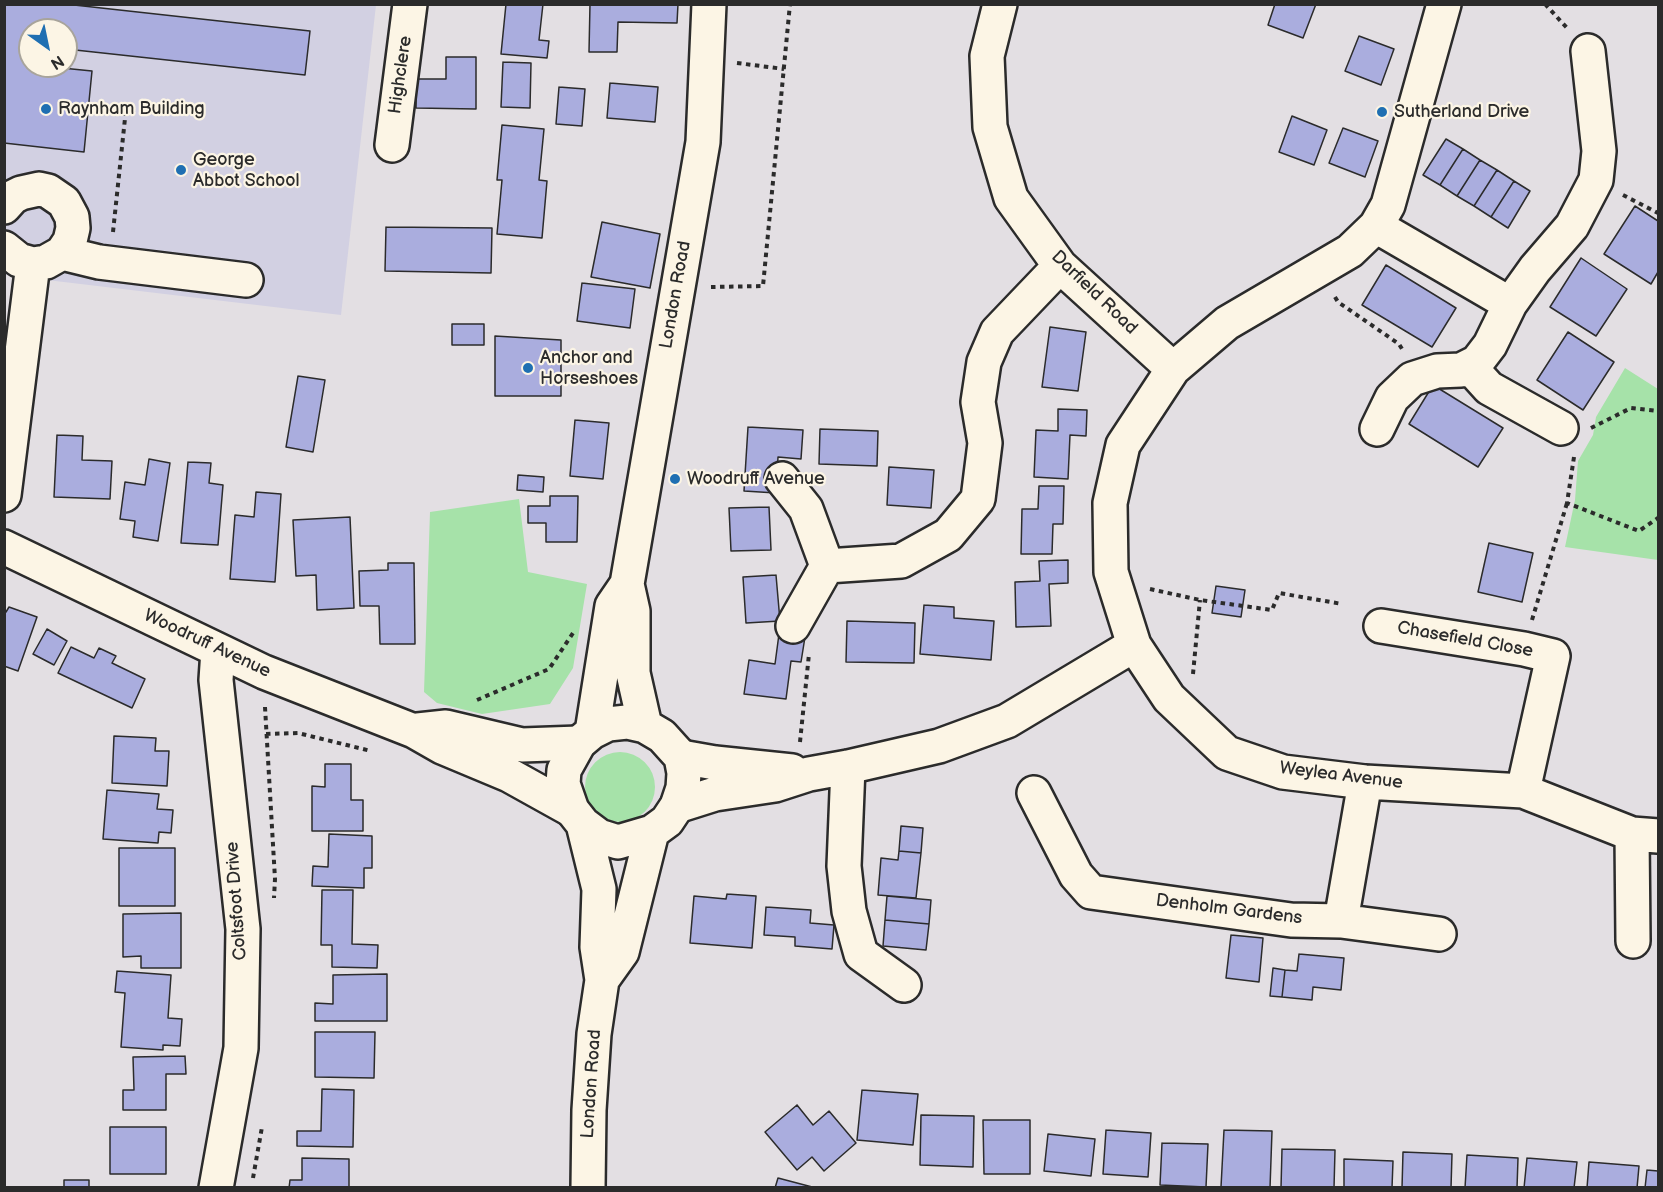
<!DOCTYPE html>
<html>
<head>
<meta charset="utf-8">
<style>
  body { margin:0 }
  #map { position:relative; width:1663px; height:1192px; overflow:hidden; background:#e3dfe3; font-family:"Balsamiq Sans",sans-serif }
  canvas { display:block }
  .frame { position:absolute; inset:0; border:6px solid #2b2b2b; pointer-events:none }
  .north { position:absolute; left:18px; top:18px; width:60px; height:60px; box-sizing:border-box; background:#fcf5e5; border:2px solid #a8a49b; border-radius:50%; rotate:147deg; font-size:16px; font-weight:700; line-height:24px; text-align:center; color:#2b2b2b }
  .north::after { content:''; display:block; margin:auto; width:21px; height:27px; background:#1f6fb2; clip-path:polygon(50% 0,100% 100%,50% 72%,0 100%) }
</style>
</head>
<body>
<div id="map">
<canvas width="1663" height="1192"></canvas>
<div class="frame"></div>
<div class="north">N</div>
</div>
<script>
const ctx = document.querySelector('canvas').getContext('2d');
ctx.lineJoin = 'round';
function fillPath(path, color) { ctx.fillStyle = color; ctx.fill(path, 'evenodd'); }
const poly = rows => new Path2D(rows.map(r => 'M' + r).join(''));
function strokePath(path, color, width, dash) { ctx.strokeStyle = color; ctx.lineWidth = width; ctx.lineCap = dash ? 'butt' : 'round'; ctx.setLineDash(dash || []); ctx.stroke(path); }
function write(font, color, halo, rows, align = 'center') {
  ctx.font = font + ' "Balsamiq Sans",sans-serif'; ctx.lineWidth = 4.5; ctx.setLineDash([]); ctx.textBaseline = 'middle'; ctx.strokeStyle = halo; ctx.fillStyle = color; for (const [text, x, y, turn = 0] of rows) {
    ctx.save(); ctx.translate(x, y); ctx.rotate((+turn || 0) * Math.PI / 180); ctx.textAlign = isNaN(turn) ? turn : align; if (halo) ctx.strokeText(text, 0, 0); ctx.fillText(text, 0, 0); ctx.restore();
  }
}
const built = poly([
  [5,5,376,5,341,315,5,275],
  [30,30,66,30,66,66,30,66]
]);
const green = poly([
  [1625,368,1658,389,1658,560,1565,547,1575,500,1578,461,1593,435,1596,417],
  [519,499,528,572,587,584,573,668,550,704,482,714,437,703,424,692,430,512],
  '585 787a35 35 0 1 1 70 0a35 35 0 1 1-70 0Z'
]);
const building = poly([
  [4,4,65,4,310,31,305,75,66,49,66,30,30,30,30,66,62,66,62,68,92,71,84,152,4,143,4,4],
  [506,4,543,4,539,40,549,41,547,58,501,54,506,4],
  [590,4,678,4,677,23,618,22,617,52,589,52,590,4],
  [1275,4,1316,4,1303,38,1268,25,1275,4],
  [1359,36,1394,49,1381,85,1345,71,1359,36],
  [446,57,476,57,476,109,416,108,416,79,446,79,446,57],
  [503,62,531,63,530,108,501,107,503,62],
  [610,83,658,87,655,122,607,118,610,83],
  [559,87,585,89,582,126,556,124,559,87],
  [1292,116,1327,130,1314,165,1279,152,1292,116],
  [502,125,544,129,539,180,547,181,542,238,497,234,502,180,497,180,502,125],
  [1343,128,1378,141,1365,177,1329,163,1343,128],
  [1446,139,1463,149,1440,185,1423,175,1446,139],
  [1463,149,1480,160,1457,196,1440,185,1463,149],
  [1480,160,1497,170,1474,206,1457,196,1480,160],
  [1497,170,1514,181,1491,217,1474,206,1497,170],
  [1514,181,1530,191,1508,228,1491,217,1514,181],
  [1635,206,1658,221,1658,272,1651,284,1604,254,1635,206],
  [602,222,660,234,650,288,591,277,602,222],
  [386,227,492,228,491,273,385,271,386,227],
  [1581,258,1627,289,1596,336,1550,307,1581,258],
  [1386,265,1456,308,1432,347,1362,305,1386,265],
  [582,283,635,289,630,328,577,321,582,283],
  [452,324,484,324,484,345,452,345,452,324],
  [1050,327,1086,332,1078,391,1042,387,1050,327],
  [1568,332,1614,362,1583,410,1537,380,1568,332],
  [495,336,561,340,561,396,495,396,495,336],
  [298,376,325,380,313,452,286,447,298,376],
  [1433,385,1503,428,1478,467,1409,424,1433,385],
  [1058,409,1087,410,1086,436,1070,435,1068,479,1034,477,1036,430,1058,431,1058,409],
  [575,420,609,423,603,479,570,476,575,420],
  [748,427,803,430,801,459,778,457,776,493,744,491,748,427],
  [820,429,878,431,877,466,819,464,820,429],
  [57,435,83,436,82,460,112,461,110,499,54,497,57,435],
  [149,459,170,463,158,541,133,537,135,521,120,519,125,482,145,485,149,459],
  [188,462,211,463,209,483,223,485,218,545,181,543,188,462],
  [889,467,934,470,931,508,887,505,889,467],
  [518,475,544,477,543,492,517,490,518,475],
  [1039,486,1064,486,1063,524,1053,524,1052,554,1021,554,1022,509,1038,509,1039,486],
  [256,492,281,494,275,582,230,579,235,515,254,517,256,492],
  [550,496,578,496,577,542,546,542,546,523,528,523,528,506,550,506,550,496],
  [769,507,771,550,731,551,729,508,769,507],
  [350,517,354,608,317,610,316,575,296,576,293,520,350,517],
  [1489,543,1533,553,1522,602,1478,592,1489,543],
  [1068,560,1068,583,1049,584,1051,626,1016,627,1015,582,1040,581,1039,561,1068,560],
  [388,563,414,563,415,644,380,644,379,606,360,606,359,571,388,570,388,563],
  [776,575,780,621,746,623,743,577,776,575],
  [1216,586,1245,590,1241,617,1212,613,1216,586],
  [924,605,954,607,954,618,994,621,991,660,920,654,924,605],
  [9,607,37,617,18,671,4,666,4,611,6,612,9,607],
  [847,621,915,623,914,663,846,662,847,621],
  [47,629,67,641,54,665,33,654,47,629],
  [779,634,805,637,801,662,791,661,786,699,744,694,749,660,775,664,779,634],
  [71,647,94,658,99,648,116,656,112,663,145,679,132,708,58,673,71,647],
  [114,736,156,738,155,751,169,751,167,786,112,783,114,736],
  [325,764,351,764,351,800,363,800,363,831,312,831,312,786,325,787,325,764],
  [107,790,159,794,157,809,173,810,171,833,159,832,158,843,103,839,107,790],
  [901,826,923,828,921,853,899,851,901,826],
  [329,834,372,836,372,868,364,868,364,888,312,886,313,866,328,867,329,834],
  [119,848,175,848,175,906,119,906,119,848],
  [899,851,921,853,916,898,878,895,881,858,898,860,899,851],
  [322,890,353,890,352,944,378,945,377,968,332,967,332,945,321,945,322,890],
  [727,894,756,896,752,948,690,943,694,896,726,899,727,894],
  [887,896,931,900,929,924,885,920,887,896],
  [766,907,811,910,810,923,834,925,832,949,795,946,795,937,764,935,766,907],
  [181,913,181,968,141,968,141,956,123,957,123,914,181,913],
  [885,920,929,924,926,950,883,946,885,920],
  [1231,935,1263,938,1259,982,1226,978,1231,935],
  [1299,954,1344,958,1341,990,1313,987,1312,1000,1282,997,1285,970,1297,971,1299,954],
  [1273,968,1285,970,1282,997,1270,996,1273,968],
  [117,971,171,975,168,1018,182,1019,180,1046,163,1045,163,1050,121,1047,125,993,115,992,117,971],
  [387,974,387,1021,315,1021,315,1003,333,1004,333,975,387,974],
  [315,1032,375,1032,374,1078,315,1077,315,1032],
  [185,1056,186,1074,166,1074,166,1110,123,1110,123,1090,134,1090,133,1057,185,1056],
  [322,1089,354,1090,353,1147,297,1146,297,1131,321,1131,322,1089],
  [862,1090,918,1094,913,1145,857,1140,862,1090],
  [797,1105,813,1125,829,1111,856,1143,824,1171,812,1157,797,1170,765,1132,797,1105],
  [921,1115,974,1116,973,1167,920,1165,921,1115],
  [983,1120,1030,1120,1030,1174,984,1174,983,1120],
  [110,1127,166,1127,166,1174,110,1174,110,1127],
  [1106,1130,1151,1133,1148,1177,1103,1174,1106,1130],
  [1224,1130,1272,1131,1270,1188,1221,1187,1224,1130],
  [1048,1134,1095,1139,1091,1176,1044,1171,1048,1134],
  [1162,1143,1208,1144,1206,1187,1160,1185,1162,1143],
  [1282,1149,1335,1150,1334,1188,1281,1188,1282,1149],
  [1403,1152,1452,1154,1451,1188,1402,1188,1403,1152],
  [1467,1155,1518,1158,1517,1188,1465,1188,1467,1155],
  [302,1158,349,1159,349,1188,289,1188,290,1180,302,1180,302,1158],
  [1527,1158,1577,1162,1574,1188,1524,1188,1527,1158],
  [1344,1159,1393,1161,1392,1188,1344,1188,1344,1159],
  [1589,1162,1639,1166,1637,1188,1587,1188,1589,1162],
  [1647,1170,1658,1171,1658,1188,1645,1188,1647,1170],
  [778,1178,816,1188,775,1188,778,1178],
  [64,1180,89,1180,89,1188,64,1188,64,1180]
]);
const path = poly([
  [1545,4,1567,28],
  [737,63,784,69],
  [1623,195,1658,213],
  [113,232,126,109],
  [711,287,763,286,790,4],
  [1335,297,1338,302,1399,344,1402,349],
  [1591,428,1631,408,1658,411],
  [1574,457,1567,503,1639,531,1658,518],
  [1150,589,1200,600,1272,610,1279,593,1342,604],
  [1532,620,1567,503],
  [1193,674,1200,600],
  [477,700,549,669,573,633],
  [265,707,275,879,274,898],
  [266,734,298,733,371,751],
  [800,742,809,654],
  [253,1178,262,1127]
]);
const minor = poly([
  [1000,4,987,56,990,127,1011,198,1060,266,1173,369],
  [1444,4,1388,205,1376,226,1350,251,1227,323,1173,369,1123,445,1110,503,1111,572,1134,645,1169,698,1227,753,1283,772,1365,782,1523,791,1632,834,1658,836],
  [392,145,410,4],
  [4,207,13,197,21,193,39,189,48,191,64,202,72,217,73,228,70,241,62,253,46,262,33,264,19,260,4,248],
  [1376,226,1510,304,1535,269,1572,226,1596,180,1599,151,1588,51],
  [62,253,99,262,246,280],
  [1470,367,1489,388,1561,428],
  [1377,429,1392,398,1412,379,1437,371,1461,370,1477,362,1490,345,1510,304],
  [782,479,806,509,827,566,793,626],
  [4,495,33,264],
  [4,547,264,672,414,731,442,747,509,775,572,810],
  [827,566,901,561,948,535,978,499,985,443,978,402,984,362,997,332,1060,266],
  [1381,626,1524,649,1553,656,1523,791],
  [418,730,446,727,522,745,579,743],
  [681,757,715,763,792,771],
  [848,767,844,866,849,911,861,954,904,985],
  [1034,793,1076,875,1091,892,1291,920,1341,921,1365,782],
  [677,806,715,794,775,785,809,774,848,767,939,746,1007,721,1134,645],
  [1632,834,1633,941],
  [1341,921,1439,934],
  [216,1188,241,1048,243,929,216,680,218,650]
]);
const major = poly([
  [627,722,645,726,662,736,681,757,684,773,683,788,677,806,667,821,652,832,618,842,599,836,583,824,572,810,563,784,564,770,579,743,592,732,608,724,627,722],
  [645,726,633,673,633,611,627,584,703,142,709,4],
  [592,732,612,606,627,584],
  [583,824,599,889,597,947,602,980,594,1034,589,1110,588,1188],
  [602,980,622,952,652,832]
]);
const markers = [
  [46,109,6,"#1f6fb2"],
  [1382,112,6,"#1f6fb2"],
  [181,170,6,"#1f6fb2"],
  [528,368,6,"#1f6fb2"],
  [675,479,6,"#1f6fb2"]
];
const streetNames = [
  ["Highclere",401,75,-82],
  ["Darfield Road",1094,293,44],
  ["London Road",676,295,-80],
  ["Chasefield Close",1465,640,10],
  ["Woodruff Avenue",207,644,25],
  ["Weylea Avenue",1341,776,7],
  ["Coltsfoot Drive",237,901,-94],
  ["Denholm Gardens",1229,910,7],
  ["London Road",592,1084,-86]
];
const poiNames = [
  ["Raynham Building",58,109],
  ["Sutherland Drive",1394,112],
  ["George",193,160],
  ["Abbot School",193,181],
  ["Anchor and",540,358],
  ["Horseshoes",540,379],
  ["Woodruff Avenue",687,479]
];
fillPath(built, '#d2d0e2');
fillPath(green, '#a6e2a9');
fillPath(building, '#aaadde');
strokePath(building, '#2b2b2b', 1.5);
strokePath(minor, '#2b2b2b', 38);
strokePath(major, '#2b2b2b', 38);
strokePath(path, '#2b2b2b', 4, [4.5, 4.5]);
strokePath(minor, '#fcf5e5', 33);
strokePath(major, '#fcf5e5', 33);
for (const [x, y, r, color] of markers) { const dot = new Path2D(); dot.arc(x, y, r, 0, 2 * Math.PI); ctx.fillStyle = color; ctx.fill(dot); strokePath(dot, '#fcf5e5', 2); }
write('18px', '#2b2b2b', '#fcf5e5', streetNames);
write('18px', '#2b2b2b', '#fcf5e5', poiNames, 'left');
</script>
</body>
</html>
